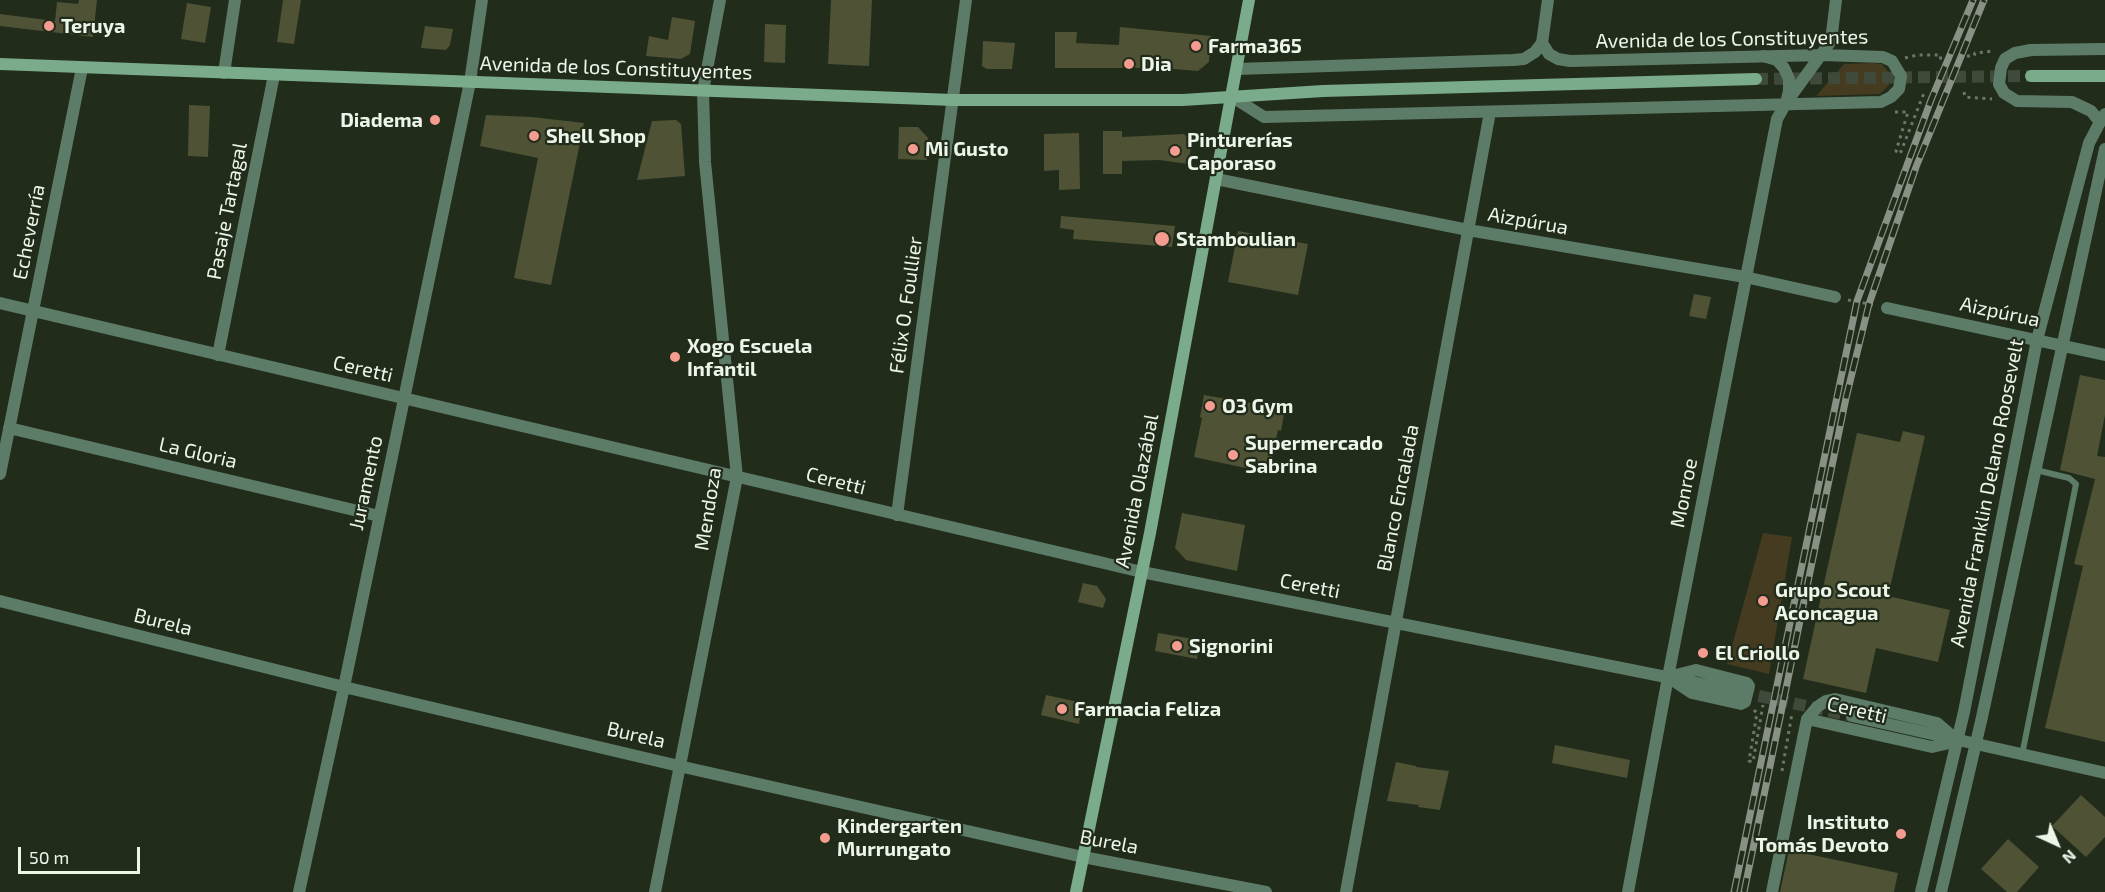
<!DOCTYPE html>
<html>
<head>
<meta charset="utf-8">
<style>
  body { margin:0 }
  #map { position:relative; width:2105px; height:892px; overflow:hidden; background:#212c1b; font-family:"Exo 2",sans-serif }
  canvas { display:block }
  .north { position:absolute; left:2027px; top:814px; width:60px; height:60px; -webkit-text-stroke:4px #212c1b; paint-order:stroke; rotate:136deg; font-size:16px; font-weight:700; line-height:24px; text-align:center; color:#edf5e9 }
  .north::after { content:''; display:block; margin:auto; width:21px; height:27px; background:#edf5e9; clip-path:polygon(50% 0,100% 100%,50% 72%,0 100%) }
  .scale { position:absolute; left:18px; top:847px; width:122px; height:27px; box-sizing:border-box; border:3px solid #edf5e9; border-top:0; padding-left:8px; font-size:18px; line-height:21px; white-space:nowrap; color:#edf5e9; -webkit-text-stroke:4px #212c1b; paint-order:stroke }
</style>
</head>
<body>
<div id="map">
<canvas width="2105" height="892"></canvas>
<div class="north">N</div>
<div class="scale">50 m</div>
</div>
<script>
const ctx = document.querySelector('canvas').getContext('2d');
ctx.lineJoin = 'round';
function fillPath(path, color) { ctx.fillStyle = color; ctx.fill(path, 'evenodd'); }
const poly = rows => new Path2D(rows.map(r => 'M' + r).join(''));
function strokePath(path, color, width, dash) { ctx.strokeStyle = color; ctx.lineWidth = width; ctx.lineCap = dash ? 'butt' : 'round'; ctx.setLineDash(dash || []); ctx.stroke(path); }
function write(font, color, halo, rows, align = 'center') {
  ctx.font = font + ' "Exo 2",sans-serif'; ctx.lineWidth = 4.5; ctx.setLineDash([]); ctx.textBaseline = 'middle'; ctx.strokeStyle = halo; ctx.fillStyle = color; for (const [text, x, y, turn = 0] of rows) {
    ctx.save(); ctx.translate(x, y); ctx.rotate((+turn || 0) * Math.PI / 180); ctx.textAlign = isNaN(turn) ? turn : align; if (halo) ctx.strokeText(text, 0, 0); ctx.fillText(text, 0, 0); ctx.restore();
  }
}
const green = poly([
  [1873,63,1882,64,1890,74,1889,85,1880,94,1816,96,1844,64],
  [1763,533,1792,537,1769,674,1727,664]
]);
const building = poly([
  [79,0,97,0,93,37,0,26,0,14,55,21,57,2,78,4],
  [283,0,301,0,294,44,277,42],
  [831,0,872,0,869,66,828,64],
  [187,3,211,7,205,43,181,39],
  [672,17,695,21,690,54,681,59,646,56,649,36,668,40],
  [765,24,786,25,785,63,764,62],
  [425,26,453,29,450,45,446,50,421,48],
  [1120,27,1211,36,1209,62,1198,71,1161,68,1055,68,1055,32,1077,32,1076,43,1119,45],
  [983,41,1015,43,1012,69,987,69,982,66],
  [189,105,210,106,208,157,188,156],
  [486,115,532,117,584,123,551,285,514,278,538,158,480,146],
  [676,120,681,124,685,176,637,180,652,121],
  [899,127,918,127,928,138,927,160,898,159],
  [1103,131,1122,131,1122,137,1184,134,1192,142,1188,164,1159,160,1122,161,1122,174,1103,174],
  [1079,133,1080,189,1059,190,1059,170,1044,171,1044,134],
  [1061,216,1175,226,1172,247,1073,239,1074,230,1060,228],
  [1238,231,1308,244,1298,295,1228,282],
  [1694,294,1711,297,1706,319,1689,316],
  [2080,375,2105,380,2105,415,2097,456,2105,457,2105,742,2045,728,2083,566,2074,564,2095,479,2060,470],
  [1204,395,1285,409,1281,431,1278,430,1269,473,1194,457,1202,418,1200,417],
  [1903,431,1925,436,1888,596,1950,610,1938,662,1876,648,1866,693,1803,679,1857,433,1900,442],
  [1182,513,1245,525,1237,571,1186,560,1175,548],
  [1083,583,1097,586,1106,599,1103,608,1078,602],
  [1158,633,1199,640,1197,659,1155,651],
  [1046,695,1083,703,1079,724,1041,715],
  [1555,745,1630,760,1627,778,1552,763],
  [1396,762,1416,766,1416,767,1449,771,1440,810,1418,807,1419,805,1387,801],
  [2081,795,2105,817,2105,837,2086,857,2052,826],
  [2008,839,2039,867,2017,892,2007,892,1981,869],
  [1789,850,1898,873,1894,892,1780,892]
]);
const minorTunnel = poly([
  [1741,692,1852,716]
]);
const secondaryTunnel = poly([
  [1756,79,2031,76]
]);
const path = poly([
  [1967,56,1974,56,1975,53,1993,51],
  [1905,58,1917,55,1938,55,1938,58,1942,58],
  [1964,92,1965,97,1992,99],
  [1895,112,1908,112,1896,151,1900,154,1924,93],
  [1848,300,1874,305],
  [1754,710,1757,713,1749,761,1753,762,1763,705],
  [1782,771,1792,713]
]);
const service = poly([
  [2022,755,2076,484,2069,478,2036,470]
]);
const minor = poly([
  [2105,49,2031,50,2015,53,2005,59,2001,68,1999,84,2004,93,2017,101,2072,102,2091,111,2100,122,2105,114],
  [1237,69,1513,60,1524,59,1535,52,1542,43,1548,0],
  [224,73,235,0],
  [1231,96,1264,117,1881,102,1891,97,1899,89,1901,76,1892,61,1883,57,1822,55,1570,61,1558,59,1549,54,1542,43],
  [1786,103,1831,41,1836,0],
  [1216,179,1468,230,1745,277,1835,297],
  [0,303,1142,572,1741,692],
  [1887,308,2105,355],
  [218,355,274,75],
  [9,428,379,516],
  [0,474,82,68],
  [897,515,966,0],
  [0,601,344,687,679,766,1083,857,1266,892],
  [1696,670,1747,683,1749,686,1745,702,1741,704,1692,693,1668,677,1696,670],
  [1852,716,2105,773],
  [1807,719,1932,747,1954,742],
  [299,892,344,687,470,82,482,0],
  [655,892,737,477,705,162,703,91,720,0],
  [1346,892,1490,112],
  [1772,892,1807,719,1817,707,1826,701,1835,699,1937,723,1958,741]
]);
const tertiary = poly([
  [1628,892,1668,677,1777,119,1786,103,1789,91,1789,79,1784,68,1777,60,1763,56],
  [1921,892,1964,712,2037,340,2089,143,2100,122],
  [1941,892,1982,717,2105,149]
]);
const secondary = poly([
  [0,64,953,100,1183,100,1323,91,1756,79],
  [2031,76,2105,76],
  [1076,892,1150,533,1249,0]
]);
const rail = poly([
  [1734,892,1857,301,1931,100,1973,0],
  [1744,892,1846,398,1869,304,1916,167,1984,0]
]);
const markers = [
  [49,26,6,"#f59c91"],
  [1196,46,6,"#f59c91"],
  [1129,64,6,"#f59c91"],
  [435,120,6,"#f59c91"],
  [534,136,6,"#f59c91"],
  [913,149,6,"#f59c91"],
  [1175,151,6,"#f59c91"],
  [1162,239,8,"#f59c91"],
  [675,357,6,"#f59c91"],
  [1210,406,6,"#f59c91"],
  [1233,455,6,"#f59c91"],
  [1763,601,6,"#f59c91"],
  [1177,646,6,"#f59c91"],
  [1703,653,6,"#f59c91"],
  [1062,709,6,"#f59c91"],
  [1901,834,6,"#f59c91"],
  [825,838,6,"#f59c91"]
];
const poiNames = [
  ["Teruya",61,26],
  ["Farma365",1208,46],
  ["Dia",1141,64],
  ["Diadema",423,120,"right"],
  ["Shell Shop",546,136],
  ["Pinturerías",1187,140],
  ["Caporaso",1187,163],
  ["Mi Gusto",925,149],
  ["Stamboulian",1176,239],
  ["Xogo Escuela",687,346],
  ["Infantil",687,369],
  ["O3 Gym",1222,406],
  ["Supermercado",1245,443],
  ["Sabrina",1245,466],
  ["Grupo Scout",1775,590],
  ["Aconcagua",1775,613],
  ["Signorini",1189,646],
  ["El Criollo",1715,653],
  ["Farmacia Feliza",1074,709],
  ["Instituto",1889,822,"right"],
  ["Tomás Devoto",1889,845,"right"],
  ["Kindergarten",837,826],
  ["Murrungato",837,849]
];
const streetNames = [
  ["Avenida de los Constituyentes",1732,39,-1],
  ["Avenida de los Constituyentes",616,68,2],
  ["Pasaje Tartagal",227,211,-79],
  ["Aizpúrua",1528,221,10],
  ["Echeverría",29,232,-79],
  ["Félix O. Foullier",906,305,-82],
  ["Aizpúrua",2000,312,12],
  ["Ceretti",363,369,13],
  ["La Gloria",198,453,13],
  ["Ceretti",836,481,14],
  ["Juramento",366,483,-78],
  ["Avenida Olazábal",1137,491,-79],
  ["Monroe",1684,493,-79],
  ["Avenida Franklin Delano Roosevelt",1987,493,-79],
  ["Blanco Encalada",1398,498,-79],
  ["Mendoza",708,509,-81],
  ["Ceretti",1310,586,11],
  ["Burela",163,622,14],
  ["Ceretti",1857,710,13],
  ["Burela",636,735,13],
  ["Burela",1109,842,11]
];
fillPath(green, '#453b20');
fillPath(building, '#4f5235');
strokePath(minorTunnel, '#404a3a', 12, [12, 6]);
strokePath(secondaryTunnel, '#404a3a', 12, [12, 6]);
strokePath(path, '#6d7768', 3, [3, 4.5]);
strokePath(service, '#5d7c67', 6);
strokePath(minor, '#5d7c67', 12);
strokePath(tertiary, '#5d7c67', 12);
strokePath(secondary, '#7aab8a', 12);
strokePath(rail, '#889183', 7);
strokePath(rail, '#212c1b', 4.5, [14]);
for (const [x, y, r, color] of markers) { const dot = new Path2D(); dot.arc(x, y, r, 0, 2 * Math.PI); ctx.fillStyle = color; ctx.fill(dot); strokePath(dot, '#212c1b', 2); }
write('bold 20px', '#edf5e9', '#212c1b', poiNames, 'left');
write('20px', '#edf5e9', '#212c1b', streetNames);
</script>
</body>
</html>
